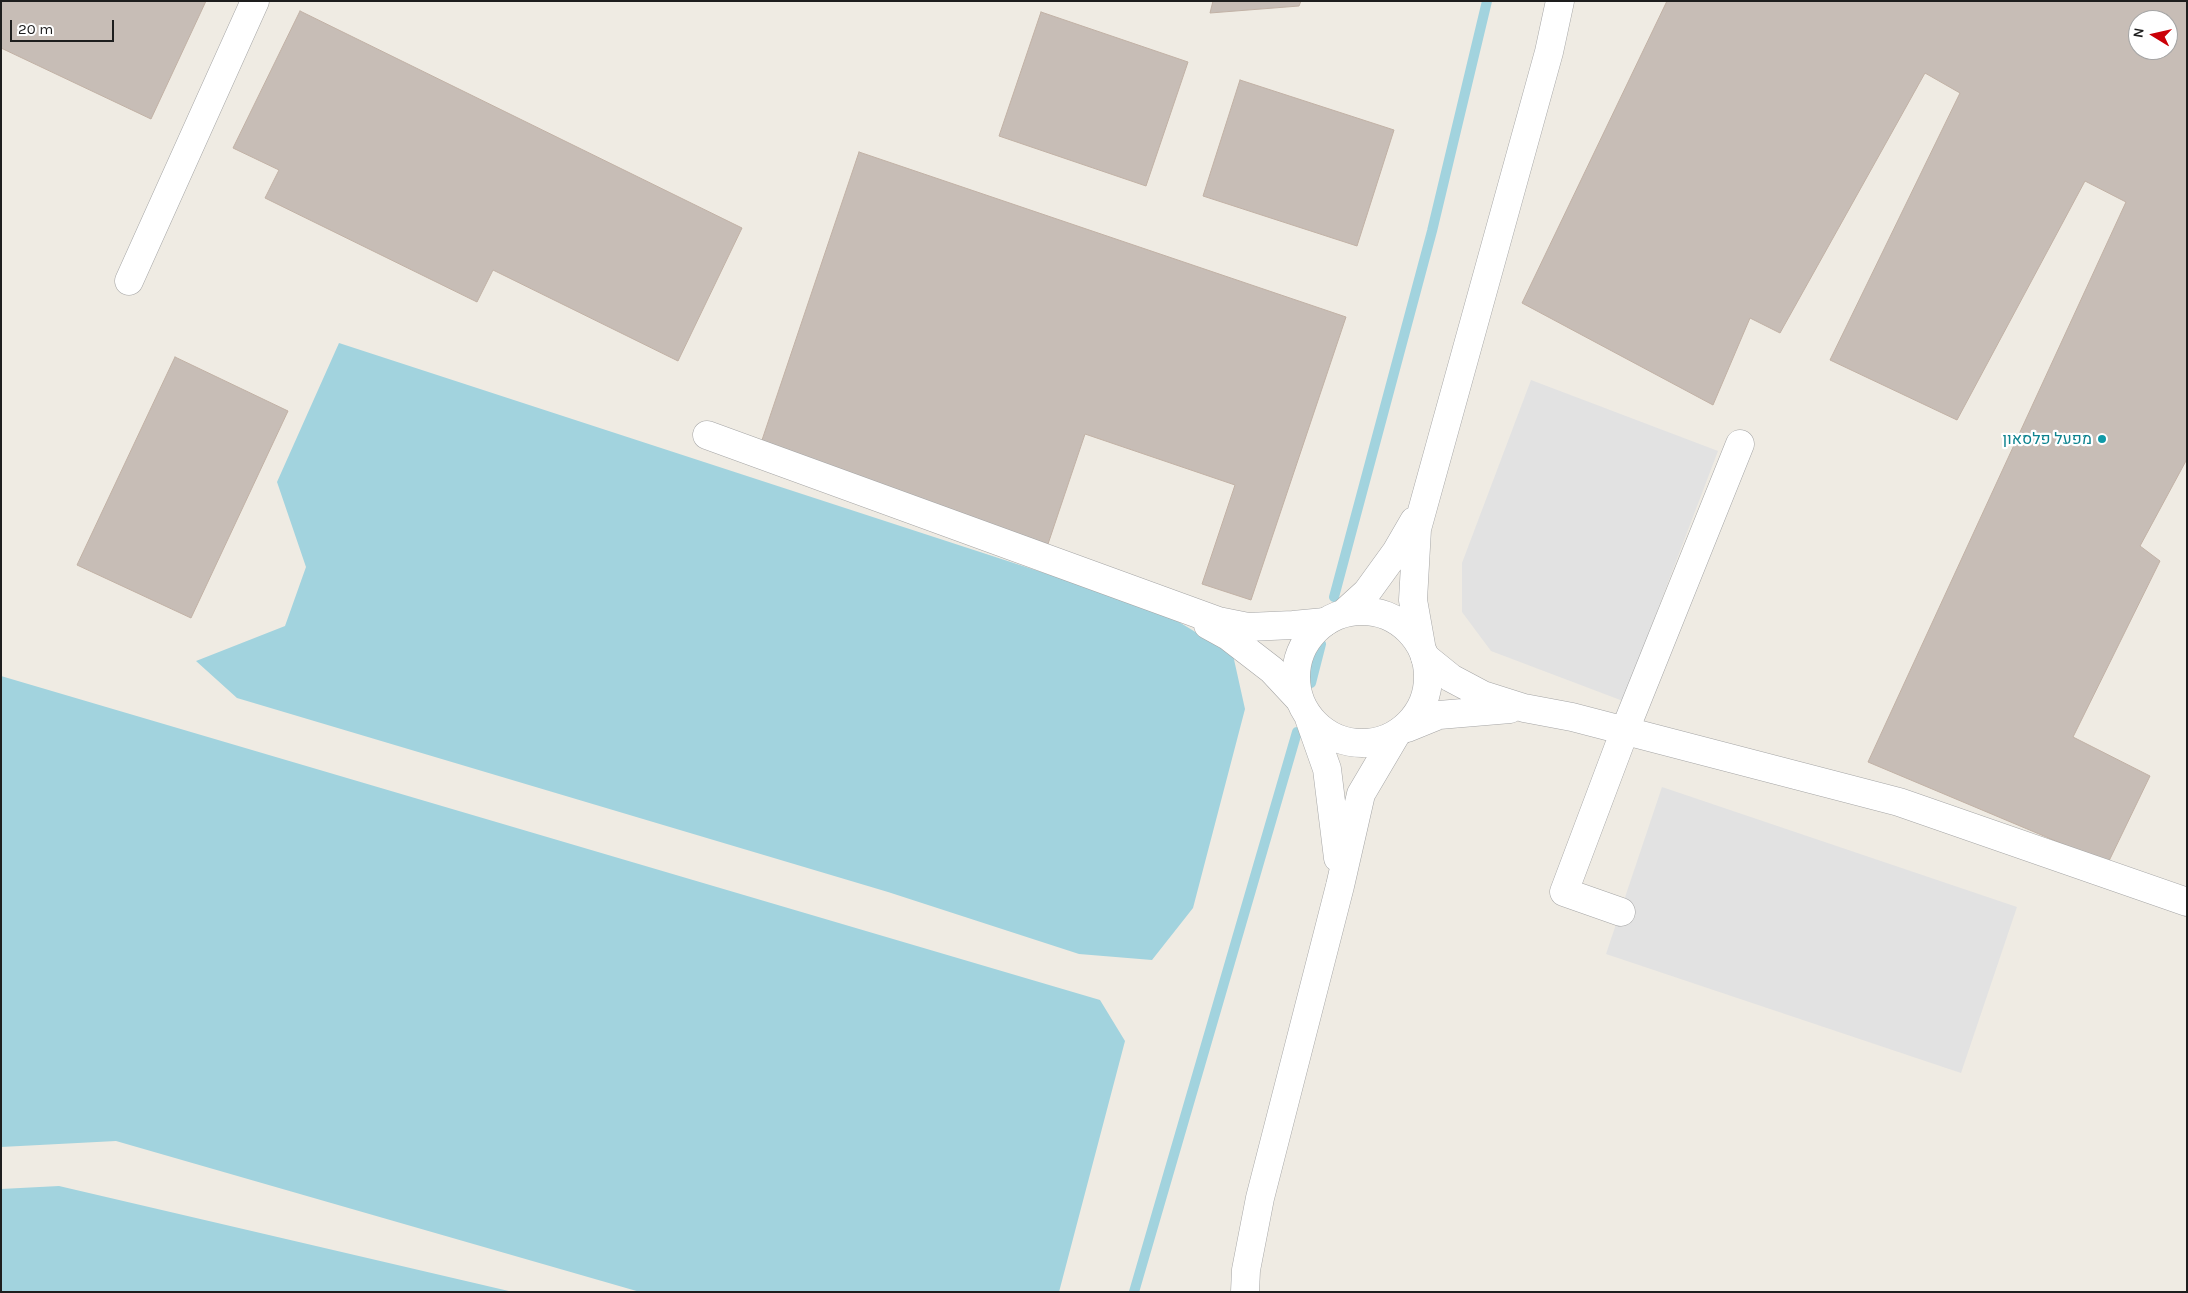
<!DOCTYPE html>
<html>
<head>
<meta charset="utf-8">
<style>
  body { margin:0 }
  #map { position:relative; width:2188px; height:1293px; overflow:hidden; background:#efebe3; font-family:Karla,sans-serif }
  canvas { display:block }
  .frame { position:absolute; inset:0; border:2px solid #1e1e1e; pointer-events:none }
  .north { position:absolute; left:2128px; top:10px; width:50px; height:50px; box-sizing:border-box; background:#fff; border:1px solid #a5a5a5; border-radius:50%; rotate:279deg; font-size:14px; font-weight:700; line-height:20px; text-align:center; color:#1e1e1e }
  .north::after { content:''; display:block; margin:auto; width:18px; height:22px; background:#cb0007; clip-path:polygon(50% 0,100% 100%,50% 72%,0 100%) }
  .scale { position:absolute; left:10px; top:20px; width:104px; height:22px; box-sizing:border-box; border:2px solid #1e1e1e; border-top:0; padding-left:6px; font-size:15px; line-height:18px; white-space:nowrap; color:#1e1e1e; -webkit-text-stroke:4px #fff; paint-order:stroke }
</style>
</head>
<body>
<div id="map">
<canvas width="2188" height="1293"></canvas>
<div class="frame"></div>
<div class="north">N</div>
<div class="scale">20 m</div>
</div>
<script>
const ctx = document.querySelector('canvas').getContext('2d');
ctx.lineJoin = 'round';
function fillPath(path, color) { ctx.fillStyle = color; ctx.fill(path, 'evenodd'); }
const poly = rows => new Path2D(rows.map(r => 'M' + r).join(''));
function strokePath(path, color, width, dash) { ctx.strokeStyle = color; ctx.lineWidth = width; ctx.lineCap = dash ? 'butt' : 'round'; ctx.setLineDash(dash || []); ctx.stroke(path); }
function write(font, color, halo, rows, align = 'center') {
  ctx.font = font + ' Karla,Heebo,sans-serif'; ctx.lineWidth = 4.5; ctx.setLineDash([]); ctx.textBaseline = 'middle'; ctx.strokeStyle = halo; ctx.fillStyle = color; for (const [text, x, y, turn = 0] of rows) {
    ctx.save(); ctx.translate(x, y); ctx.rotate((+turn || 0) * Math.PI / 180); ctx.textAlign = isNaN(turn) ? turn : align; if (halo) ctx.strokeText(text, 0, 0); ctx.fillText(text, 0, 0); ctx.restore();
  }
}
const parking = poly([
  [1531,380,1718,451,1623,701,1491,651,1462,612,1462,563],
  [1662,787,2017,907,1961,1073,1606,954]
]);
const water = poly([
  [339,343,1161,611,1233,655,1245,709,1193,908,1152,960,1079,954,888,892,237,698,196,661,285,626,306,567,277,482],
  [1,676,1100,1000,1125,1041,1059,1292,640,1292,116,1141,1,1147],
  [59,1186,513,1292,1,1292,1,1189]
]);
const stream = poly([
  [1334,597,1432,231,1487,1],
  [1311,683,1321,644],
  [1134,1292,1297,732]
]);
const building = poly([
  [1,1,206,1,151,119,1,48,1,1],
  [1213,1,1301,1,1299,6,1210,13,1213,1],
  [1667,1,2187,1,2187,459,2140,546,2160,561,2073,737,2150,776,2108,863,1868,762,2126,202,2085,181,1957,420,1830,360,1960,93,1925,73,1780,333,1750,318,1713,405,1522,303,1667,1],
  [2138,20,2168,20,2168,50,2138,50,2138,20],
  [300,11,742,228,678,361,493,270,477,302,265,198,279,170,233,148,300,11],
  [1041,12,1188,62,1146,186,999,136,1041,12],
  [1240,80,1394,130,1357,246,1203,196,1240,80],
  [859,152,1346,317,1251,600,1202,584,1235,485,1085,434,1048,544,760,446,859,152],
  [175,357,288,411,191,618,77,565,175,357]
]);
const minor = poly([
  [129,281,255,1],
  [707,435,1218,621,1248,627,1293,625,1325,622],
  [1208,625,1228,636,1272,670,1299,699],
  [1425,657,1451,678,1483,695,1524,708,1572,717,1899,802,2187,902],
  [1407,728,1439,715,1510,709],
  [1621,912,1564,892,1625,730,1740,444]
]);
const tertiary = poly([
  '1296 677a66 66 0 1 1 132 0a66 66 0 1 1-132 0Z',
  [1345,612,1367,592,1396,552,1414,521],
  [1421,645,1413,600,1417,529,1549,52,1560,1],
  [1309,718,1327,769,1338,858],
  [1245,1292,1246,1270,1260,1198,1340,886,1361,794,1397,733]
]);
const markers = [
  [2102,439,5,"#0f9aa8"]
];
const cultureNames = [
  ["מפעל פלסאון",2092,439]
];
fillPath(parking, '#e2e2e2');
fillPath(water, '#a2d3de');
strokePath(stream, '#a2d3de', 10);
fillPath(building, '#c7bdb6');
strokePath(building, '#c1b1a5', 1);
strokePath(minor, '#a5a5a5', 29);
strokePath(tertiary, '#a5a5a5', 29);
strokePath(minor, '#fff', 28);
strokePath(tertiary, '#fff', 28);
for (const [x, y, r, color] of markers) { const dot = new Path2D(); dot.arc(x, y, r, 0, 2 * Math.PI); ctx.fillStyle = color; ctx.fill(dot); strokePath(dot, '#fff', 2); }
write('16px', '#0d838f', '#fff', cultureNames, 'right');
</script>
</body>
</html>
